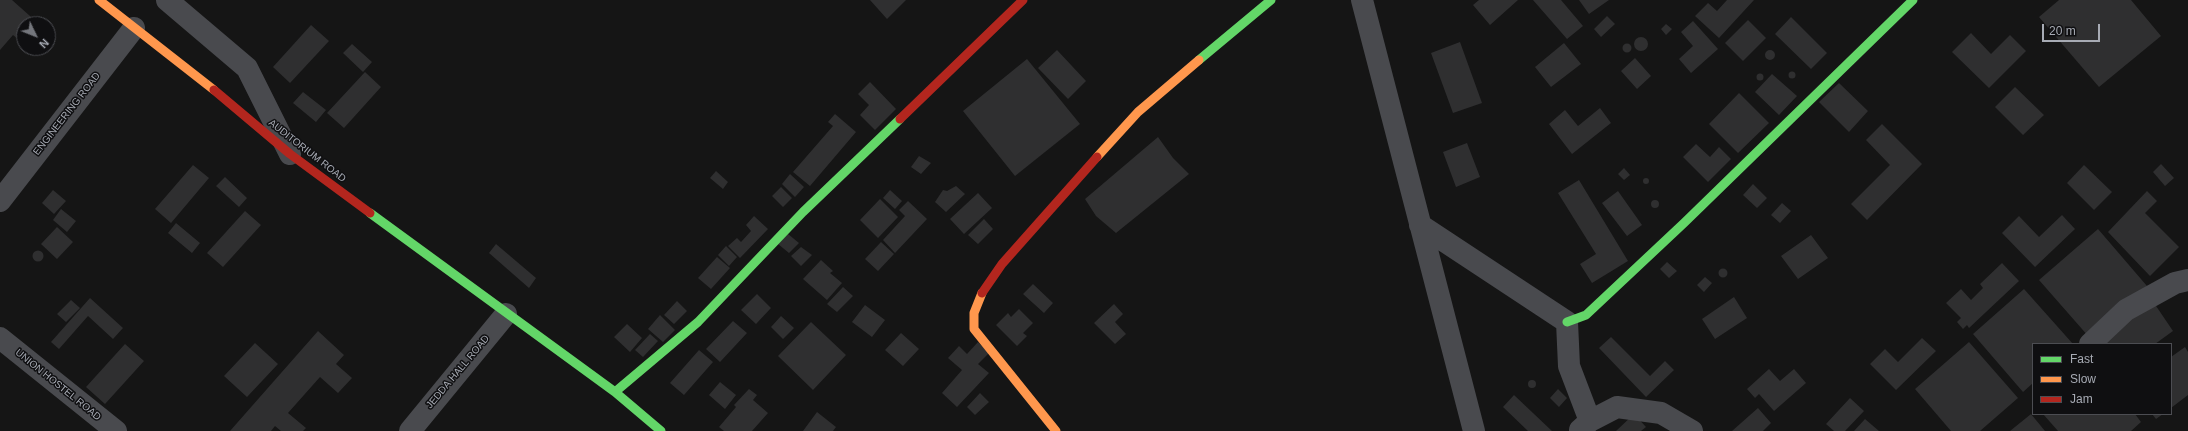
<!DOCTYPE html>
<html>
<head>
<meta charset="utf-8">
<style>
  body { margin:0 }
  #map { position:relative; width:2188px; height:431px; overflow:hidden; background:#151515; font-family:Arial,sans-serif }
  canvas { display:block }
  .legend { position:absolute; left:2032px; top:343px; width:140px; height:72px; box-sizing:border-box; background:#0f0f11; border:1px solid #4c4d52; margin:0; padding:5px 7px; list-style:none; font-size:12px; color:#a7abb4 }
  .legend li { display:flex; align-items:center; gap:8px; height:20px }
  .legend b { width:20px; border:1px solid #4c4d52 }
  .north { position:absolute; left:16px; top:16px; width:40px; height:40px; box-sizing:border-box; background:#0f0f11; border:1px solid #4c4d52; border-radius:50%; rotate:133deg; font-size:11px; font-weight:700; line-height:16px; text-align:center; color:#a7abb4 }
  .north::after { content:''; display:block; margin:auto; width:14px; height:18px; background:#74767c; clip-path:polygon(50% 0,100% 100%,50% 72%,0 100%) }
  .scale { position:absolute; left:2042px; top:24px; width:58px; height:18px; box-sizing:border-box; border:2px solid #a7abb4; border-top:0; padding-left:5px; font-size:12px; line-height:14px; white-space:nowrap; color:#a7abb4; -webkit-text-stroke:3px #0f0f11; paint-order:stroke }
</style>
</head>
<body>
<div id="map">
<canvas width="2188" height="431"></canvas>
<ul class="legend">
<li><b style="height:5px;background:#63d668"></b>Fast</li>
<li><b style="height:5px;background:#ff974d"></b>Slow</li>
<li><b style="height:5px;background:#b3261e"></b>Jam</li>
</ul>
<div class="north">N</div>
<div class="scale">20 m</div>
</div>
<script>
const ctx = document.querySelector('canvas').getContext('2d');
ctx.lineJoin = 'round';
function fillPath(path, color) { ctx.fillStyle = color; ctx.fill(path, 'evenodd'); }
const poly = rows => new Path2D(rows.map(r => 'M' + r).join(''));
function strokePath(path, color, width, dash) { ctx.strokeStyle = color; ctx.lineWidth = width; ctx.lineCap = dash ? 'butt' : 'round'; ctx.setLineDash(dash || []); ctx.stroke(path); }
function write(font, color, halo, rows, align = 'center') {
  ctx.font = font + ' Arial,sans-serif'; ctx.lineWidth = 3; ctx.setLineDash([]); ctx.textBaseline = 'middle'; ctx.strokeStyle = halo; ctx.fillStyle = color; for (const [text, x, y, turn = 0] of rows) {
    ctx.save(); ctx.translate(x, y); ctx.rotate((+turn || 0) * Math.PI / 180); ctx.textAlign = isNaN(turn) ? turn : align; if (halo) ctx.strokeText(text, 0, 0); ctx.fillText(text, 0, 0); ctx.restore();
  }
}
const building = poly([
  [0,0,12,0,39,24,24,24,24,44,13,35,0,50],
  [870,0,906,0,887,19],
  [1479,0,1518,0,1490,25,1473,5],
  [1533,0,1561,0,1583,26,1567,39],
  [1579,0,1609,0,1589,14],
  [1727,0,1754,0,1719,38,1695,16,1708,3,1717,11],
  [2059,0,2131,0,2161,36,2099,87,2039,17],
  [1607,16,1615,24,1601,37,1594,29],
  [1791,17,1827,53,1811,69,1775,34],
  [1748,20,1766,38,1743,61,1725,43],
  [1693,21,1718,49,1691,73,1679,59,1693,46,1681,32],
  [1666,24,1672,29,1666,35,1661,29],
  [311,25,329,41,290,83,273,67],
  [48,32,54,37,48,44],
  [1971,33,1991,54,2010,35,2026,51,1989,88,1952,52],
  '1634 44a7 7 0 1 1 14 0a7 7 0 1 1-14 0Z',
  [1460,42,1482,103,1453,113,1431,53],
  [1564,43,1581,64,1551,87,1535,67],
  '1622.5 48a4.5 4.5 0 1 1 9 0a4.5 4.5 0 1 1-9 0Z',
  [352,44,372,62,363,72,343,53],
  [28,48,44,48,37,56],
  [1057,50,1086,81,1068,99,1038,68],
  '1765 55a5 5 0 1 1 10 0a5 5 0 1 1-10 0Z',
  [1635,58,1651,76,1637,89,1621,71],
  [1027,59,1080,124,1015,176,963,111],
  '1788.5 75a3.5 3.5 0 1 1 7 0a3.5 3.5 0 1 1-7 0Z',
  [365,72,381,87,344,128,327,113],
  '1756.5 77a3.5 3.5 0 1 1 7 0a3.5 3.5 0 1 1-7 0Z',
  [1772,74,1797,96,1779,115,1755,92],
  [870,82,896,109,875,130,860,115,869,105,858,94],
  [1839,83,1868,111,1849,132,1819,102],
  [2015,87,2044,115,2023,135,1995,107],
  [303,92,326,110,316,122,293,103],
  [1739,93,1769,123,1738,153,1709,124],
  [1600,108,1611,123,1572,154,1549,124,1565,110,1578,126],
  [835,114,856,132,810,186,793,172,833,126,828,122],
  [1882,124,1922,164,1867,220,1851,204,1890,165,1866,140],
  [1158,137,1173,158,1189,174,1116,233,1096,216,1085,199],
  [1467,143,1480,177,1456,187,1443,152],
  [1696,144,1710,157,1719,147,1731,159,1708,182,1683,157],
  [919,156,931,163,921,174,911,167],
  [2161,164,2174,178,2165,186,2153,172],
  [193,165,209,178,171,223,155,209],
  [2084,165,2112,192,2094,210,2067,183],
  [1624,168,1630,175,1624,180,1618,174],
  [716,171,728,182,723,189,710,178],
  [790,174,804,187,795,197,782,184],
  [225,177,247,198,239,207,216,186],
  '1643 181a3 3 0 1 1 6 0a3 3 0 1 1-6 0Z',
  [1579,180,1628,261,1592,283,1580,264,1596,254,1558,193],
  [1753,184,1767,198,1757,208,1743,195],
  [956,186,965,194,946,212,935,202,943,190,947,191],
  [781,187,792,198,783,207,772,196],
  [53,190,66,201,54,214,42,203],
  [890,190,902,201,895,209,883,198],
  [1618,191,1642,225,1627,236,1602,203],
  [2147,191,2157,201,2145,213,2179,247,2150,276,2108,232],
  [978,193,992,208,964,234,950,219],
  [880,199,898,217,878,238,860,220],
  '1651 204a4 4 0 1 1 8 0a4 4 0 1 1-8 0Z',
  [908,201,927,219,895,253,883,240,905,216,899,210],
  [1782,203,1791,211,1780,223,1771,215],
  [61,209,76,221,67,232,53,220],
  [245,211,261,225,223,267,207,253],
  [2062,215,2075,229,2035,267,2002,233,2019,216,2039,237],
  [754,216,768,229,740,258,728,246,737,238,741,242,751,231,746,225],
  [984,219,993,229,978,244,968,235],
  [176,223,200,243,192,253,168,233],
  [57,227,73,242,57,259,41,244],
  [2098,229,2147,286,2089,337,2039,280],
  [788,234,799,243,789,253,778,244],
  [1811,235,1828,258,1798,279,1781,256],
  [881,242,894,254,878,271,865,259],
  [496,244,536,278,529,288,489,253],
  [726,246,737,257,729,266,718,255],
  [801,247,812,255,801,266,791,256],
  '32.5 256a5.5 5.5 0 1 1 11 0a5.5 5.5 0 1 1-11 0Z',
  [717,257,730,268,711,289,698,278],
  [821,260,833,271,830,273,842,283,827,300,803,279],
  [1667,262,1677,271,1669,278,1660,269],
  [2002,263,2019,281,1969,328,1967,325,1963,329,1957,322,1961,318,1946,303,1961,289,1971,300,1983,288,1980,284],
  '1718.5 273a4.5 4.5 0 1 1 9 0a4.5 4.5 0 1 1-9 0Z',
  [1705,277,1712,283,1704,292,1697,285],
  [1033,284,1053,303,1044,313,1023,294],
  [843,287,853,296,837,312,827,304],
  [2024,289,2073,344,2033,344,2033,383,2023,392,1973,334],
  [757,294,771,308,756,324,741,310],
  [1734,297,1747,318,1715,339,1702,319],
  [90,298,123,328,113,339,88,316,59,349,51,342],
  [71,300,80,308,66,322,57,314],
  [2152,300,2173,331,2155,344,2099,344],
  [677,301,687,311,674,324,664,315],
  [1114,304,1123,314,1115,322,1126,334,1115,344,1094,323],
  [865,305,885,320,872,337,852,322],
  [1019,309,1033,323,1023,333,1027,336,1017,346,996,325,1008,313,1011,317],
  [660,315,675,330,663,342,648,329],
  [781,316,794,328,783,339,771,327],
  [733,321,747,333,720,362,706,349],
  [811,322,846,355,813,390,778,356],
  [627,324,642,338,630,352,614,337],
  [318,331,344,355,336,364,352,378,338,393,320,377,288,413,306,428,303,431,281,431,275,426,271,431,230,431],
  [901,333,919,349,903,366,885,350],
  [650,334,658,341,643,357,635,350],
  [1611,337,1650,376,1665,361,1674,370,1646,397,1599,348],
  [1922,338,1936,351,1896,390,1870,364,1885,349,1898,362],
  [978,342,989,353,978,364,989,373,957,407,942,393,962,370,948,358,959,346,967,354],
  [1969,342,2018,398,1980,431,1951,431,1915,389],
  [255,343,278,364,247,397,224,376],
  [125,344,144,361,105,404,86,387],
  [2185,347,2188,352,2188,395,2171,408,2171,357],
  [699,350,713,362,684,395,670,383],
  [1769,369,1780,381,1794,369,1806,383,1774,411,1759,394,1755,398,1747,389],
  '1528 384a4 4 0 1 1 8 0a4 4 0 1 1-8 0Z',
  [720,382,736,395,725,409,709,395],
  [749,389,757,395,753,400,768,413,752,431,724,431,719,427,736,407,734,405],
  [1558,389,1567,398,1559,407,1550,398],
  [980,393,989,402,975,415,967,407],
  [1514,395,1552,431,1528,431,1503,407],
  [1850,398,1864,411,1845,431,1834,431,1826,424],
  [1758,408,1771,423,1763,431,1732,431],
  [817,412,836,427,833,431,803,431],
  [1634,414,1646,427,1641,431,1616,431],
  [2031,414,2045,431,2010,431],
  [2043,414,2135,414,2141,422,2131,431,2058,431],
  [2152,414,2163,414,2156,419],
  [1865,419,1879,431,1854,431]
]);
const street = poly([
  [167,0,247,68,290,154],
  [1362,0,1474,431],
  [0,201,134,28],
  [1420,225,1567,322,1569,366,1590,421],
  [0,338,116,431],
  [2090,344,2126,310,2175,283,2188,280],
  [1580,430,1590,421,1617,407,1661,413,1692,431],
  [410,431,506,314]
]);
const fast = poly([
  [1199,60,1271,0],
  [370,213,615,392,661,431],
  [1567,322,1586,315,1684,223,1913,0],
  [615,392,698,322,803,212,900,119]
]);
const slow = poly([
  [99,0,214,90],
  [1097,157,1138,112,1199,60],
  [982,293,974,313,974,329,1056,431]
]);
const jam = poly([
  [214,90,290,154,370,213],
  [900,119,1023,0],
  [982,293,1002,264,1097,157]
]);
const streetNames = [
  ["ENGINEERING ROAD",67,114,-52],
  ["AUDITORIUM ROAD",307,151,38],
  ["JEDDA HALL ROAD",458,372,-50],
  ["UNION HOSTEL ROAD",58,385,39]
];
fillPath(building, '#2f2f30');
strokePath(street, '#494a4e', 22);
strokePath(fast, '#63d668', 9);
strokePath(slow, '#ff974d', 9);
strokePath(jam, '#b3261e', 9);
write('10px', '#a7abb4', '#0f0f11', streetNames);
</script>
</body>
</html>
